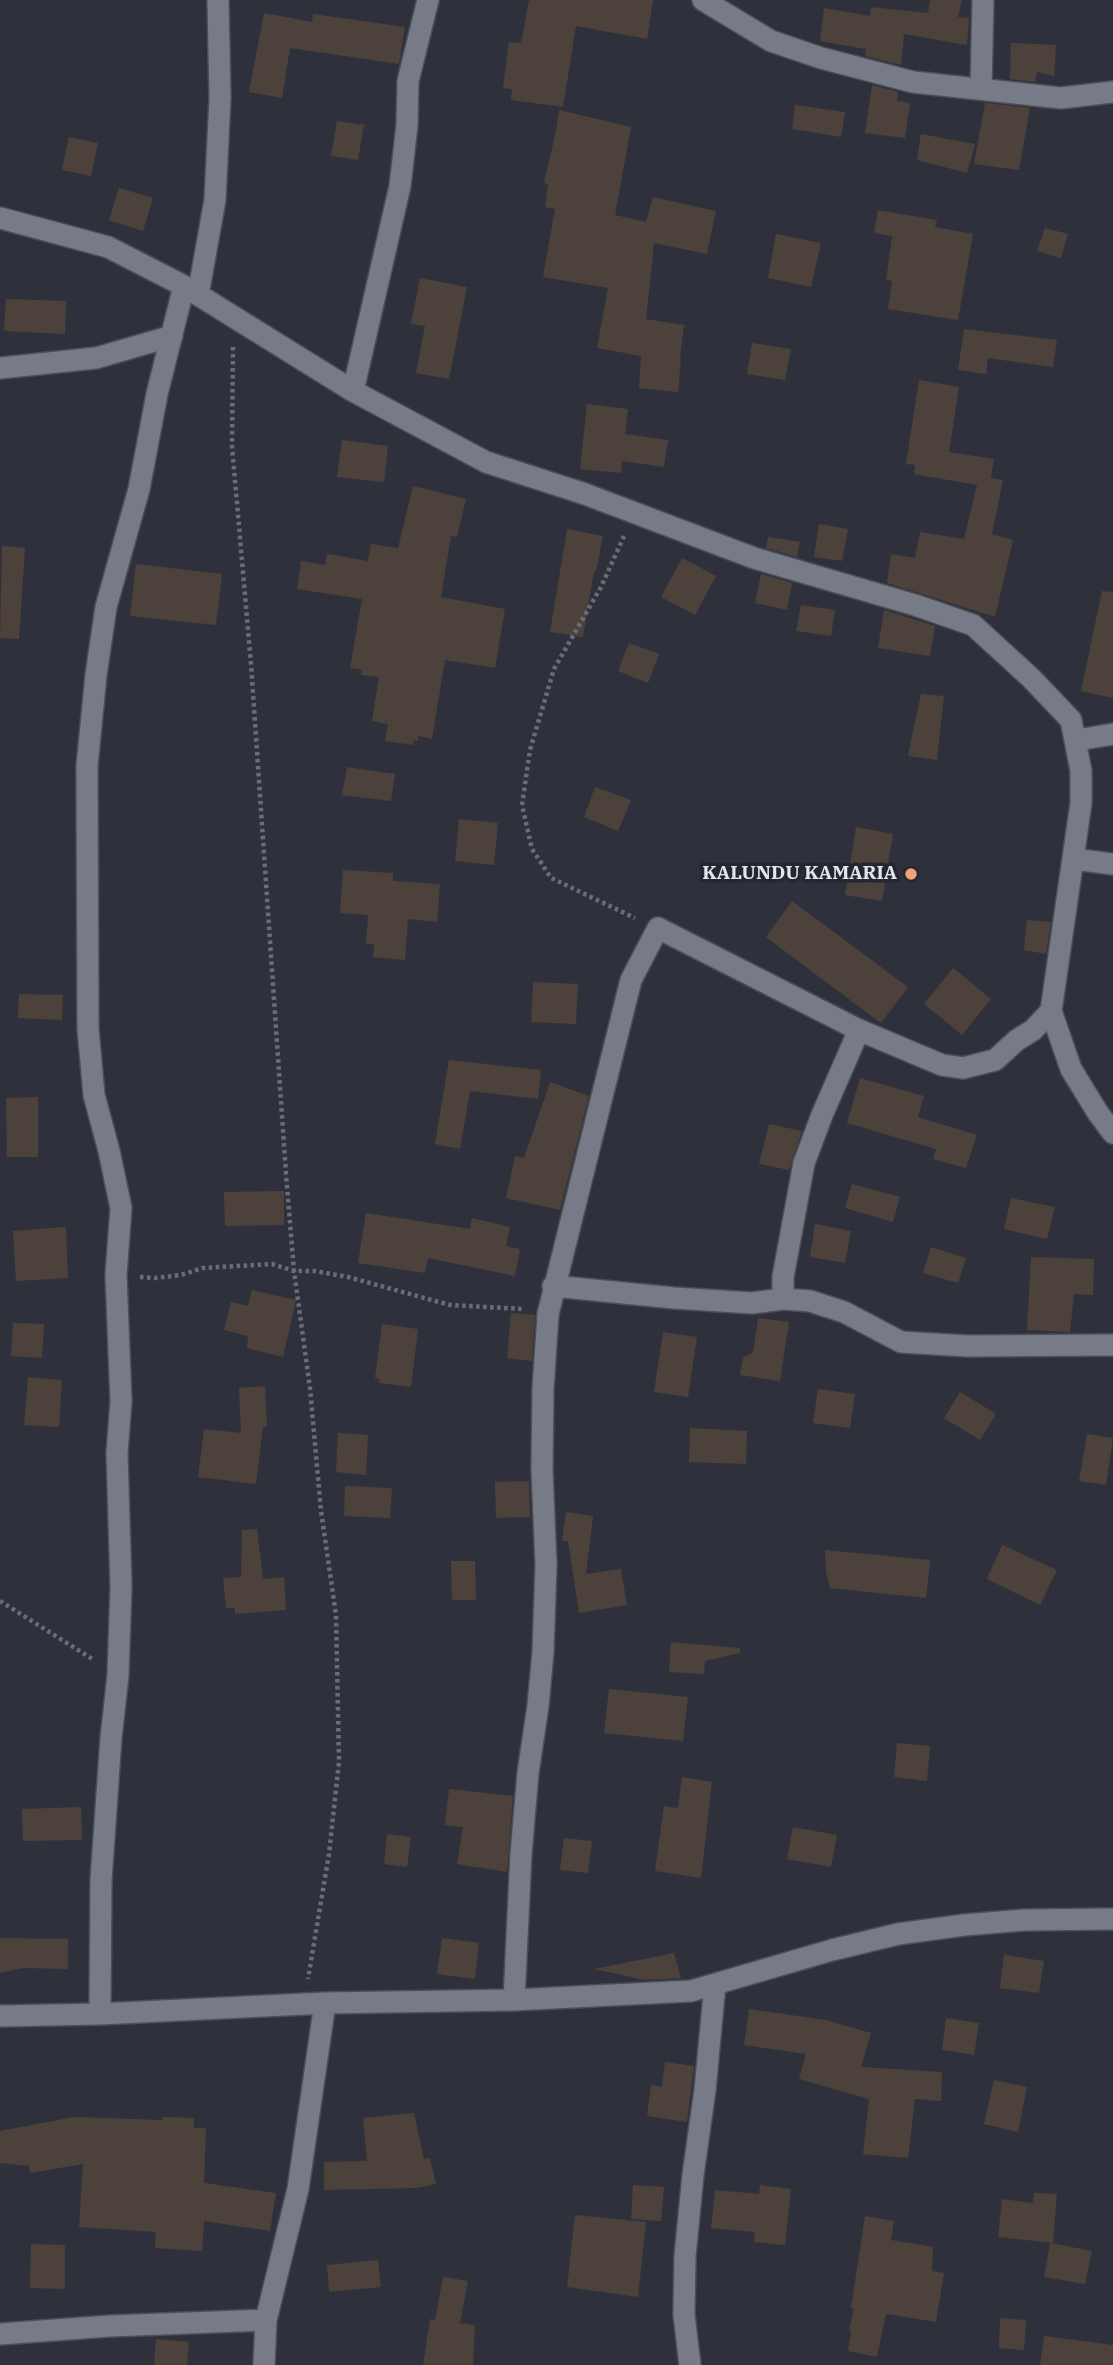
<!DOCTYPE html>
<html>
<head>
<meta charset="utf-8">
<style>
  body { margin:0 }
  canvas { display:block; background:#2e313b }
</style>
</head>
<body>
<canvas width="1113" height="2365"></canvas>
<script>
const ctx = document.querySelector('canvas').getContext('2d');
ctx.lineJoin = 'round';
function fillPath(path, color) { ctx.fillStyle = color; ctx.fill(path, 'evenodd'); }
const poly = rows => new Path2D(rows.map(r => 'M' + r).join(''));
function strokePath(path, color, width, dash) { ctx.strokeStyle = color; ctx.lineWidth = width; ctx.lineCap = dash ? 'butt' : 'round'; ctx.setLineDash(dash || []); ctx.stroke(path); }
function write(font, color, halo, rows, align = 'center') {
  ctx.font = font + ' "IBM Plex Serif",serif'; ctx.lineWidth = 7; ctx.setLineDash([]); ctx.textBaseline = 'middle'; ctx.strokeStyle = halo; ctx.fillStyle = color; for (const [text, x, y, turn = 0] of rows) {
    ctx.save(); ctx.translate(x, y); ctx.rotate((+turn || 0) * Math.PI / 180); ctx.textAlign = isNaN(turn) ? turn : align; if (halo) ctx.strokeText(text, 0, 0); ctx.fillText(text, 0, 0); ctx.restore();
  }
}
const building = poly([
  [529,0,653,0,647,39,576,26,563,107,511,100,512,89,503,88,509,42,521,43],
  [930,0,962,0,958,17,969,18,967,45,904,34,901,65,865,56,866,49,820,41,824,8,870,16,871,7,928,13],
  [264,13,312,22,313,14,405,27,399,64,290,48,282,98,249,92],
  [1011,43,1056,45,1054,76,1037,72,1035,82,1010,79],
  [872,85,898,92,897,101,910,103,905,138,865,133],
  [985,103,1030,108,1019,170,974,164],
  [795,105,845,112,841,137,792,129],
  [559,110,631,127,615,215,646,222,653,197,716,211,707,254,654,243,646,319,684,325,680,357,681,357,678,392,639,388,641,356,597,348,608,288,543,277,555,209,545,207,548,184,544,183,556,131],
  [337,121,364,125,358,160,331,156],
  [921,134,975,144,967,173,917,160],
  [69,137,98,143,91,176,62,170],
  [119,188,153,198,143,231,109,220],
  [878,210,937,220,935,227,973,234,958,320,888,309,892,281,886,280,892,236,874,233],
  [1045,228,1068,234,1061,258,1037,251],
  [776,234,821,243,811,287,768,278],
  [420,278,467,287,449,379,416,373,425,326,411,324],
  [6,299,66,301,65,334,4,331],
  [964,329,1057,340,1053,367,988,358,986,374,958,370],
  [752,343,791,349,785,380,747,374],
  [919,380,959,387,949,452,994,459,991,478,1003,480,992,534,1013,540,995,617,887,583,891,554,915,558,920,532,964,539,977,485,914,474,915,465,906,464],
  [587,404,628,409,625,434,668,440,664,467,622,461,621,473,580,469],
  [342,440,388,446,384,482,337,477],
  [413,486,466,499,457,537,451,536,441,597,505,609,495,668,445,660,432,739,418,736,418,741,414,740,413,745,385,741,388,724,372,721,379,677,361,675,362,670,350,668,362,599,297,589,301,561,325,565,327,554,368,561,371,544,398,548],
  [819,524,848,529,842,561,814,557],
  [567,529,603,536,596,571,594,571,583,637,550,632],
  [768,537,800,542,797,557,766,548],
  [2,546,25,548,19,639,0,638],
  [682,558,716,576,695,615,661,597],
  [136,564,222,574,216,625,130,616],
  [761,574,792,583,787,610,755,603],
  [1102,591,1113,592,1113,698,1081,691],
  [801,605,835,610,831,636,796,631],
  [884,610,935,626,930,656,878,648],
  [629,643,659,654,648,683,618,671],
  [921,694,944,696,937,760,908,756],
  [347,767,395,774,391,801,342,795],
  [595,787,631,800,618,831,584,817],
  [459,819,498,823,494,865,455,861],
  [856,827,893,834,882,901,845,895],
  [343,870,393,873,393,881,440,884,437,922,408,919,405,960,373,957,374,944,366,944,368,915,340,913],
  [792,901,908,987,881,1023,766,937],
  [1027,920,1051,922,1046,954,1024,950],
  [953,968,991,999,962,1035,924,1004],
  [533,982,578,984,576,1024,531,1022],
  [19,994,63,995,62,1020,18,1018],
  [449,1060,541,1070,538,1099,470,1091,460,1149,435,1144],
  [860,1078,924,1096,918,1117,977,1135,966,1168,933,1159,936,1149,847,1123],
  [550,1082,589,1096,560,1210,506,1198,515,1156,524,1158],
  [38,1097,38,1157,7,1157,6,1098],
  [769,1124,802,1131,789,1170,759,1164],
  [852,1184,900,1197,893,1222,845,1208],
  [284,1191,284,1225,225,1226,224,1192],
  [1011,1198,1055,1207,1047,1239,1004,1229],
  [366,1213,470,1229,472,1218,510,1227,506,1246,520,1249,515,1276,428,1258,425,1273,358,1263],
  [815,1224,851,1231,845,1263,810,1257],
  [66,1227,68,1278,16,1281,13,1231],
  [931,1247,966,1258,958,1283,923,1273],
  [1031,1257,1094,1259,1093,1295,1074,1294,1070,1332,1027,1330],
  [252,1290,296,1300,283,1357,247,1348,248,1336,224,1330,231,1302,248,1306],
  [511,1313,535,1315,532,1361,507,1358],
  [758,1318,789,1322,780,1381,740,1375,743,1357,753,1353],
  [13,1323,44,1324,42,1358,11,1356],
  [382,1324,418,1329,411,1387,379,1383,380,1379,375,1378],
  [663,1332,697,1337,688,1397,654,1392],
  [28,1377,62,1380,59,1427,24,1425],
  [265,1386,267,1426,263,1427,256,1484,198,1477,204,1429,241,1433,239,1388],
  [818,1389,855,1394,850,1428,813,1423],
  [960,1392,996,1414,980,1440,944,1418],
  [690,1428,747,1431,746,1464,689,1462],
  [338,1433,368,1435,366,1475,336,1472],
  [1087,1434,1113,1438,1106,1485,1079,1481],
  [529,1481,530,1517,496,1518,495,1482],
  [345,1486,392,1488,390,1518,344,1516],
  [566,1512,593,1516,586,1574,621,1569,627,1605,579,1613,568,1541,562,1541],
  [257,1529,263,1579,284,1577,286,1610,235,1614,235,1608,226,1608,223,1578,241,1577,242,1530],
  [1002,1545,1057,1570,1040,1605,987,1579],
  [825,1550,930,1560,926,1598,830,1588,826,1572],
  [451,1561,475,1561,476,1600,452,1600],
  [671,1642,740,1648,740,1653,705,1661,704,1674,669,1672],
  [609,1689,688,1697,683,1741,604,1733],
  [897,1743,930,1746,927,1781,894,1777],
  [682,1777,712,1782,701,1878,655,1871,664,1806,678,1808],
  [449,1789,513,1796,507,1872,457,1864,463,1827,445,1825],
  [81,1807,82,1840,23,1841,22,1809],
  [793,1827,837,1835,831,1867,787,1859],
  [387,1834,411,1837,407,1867,384,1864],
  [564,1838,592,1841,588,1873,560,1870],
  [0,1938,68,1939,68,1969,23,1968,0,1973],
  [442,1938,479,1943,475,1979,437,1974],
  [674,1953,681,1978,645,1980,594,1969],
  [1004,1955,1044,1961,1039,1993,1000,1988],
  [749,2009,826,2020,871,2033,861,2067,942,2072,941,2101,915,2099,908,2158,863,2154,869,2099,799,2079,806,2054,744,2045],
  [946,2018,979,2023,974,2055,942,2050],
  [665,2062,694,2066,687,2122,647,2116,651,2085,662,2087],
  [994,2080,1027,2087,1018,2132,984,2124],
  [414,2113,424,2159,430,2158,436,2184,416,2188,324,2190,324,2162,367,2161,363,2118],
  [74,2117,162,2120,162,2117,194,2118,194,2128,206,2128,204,2183,276,2193,270,2231,204,2221,202,2251,155,2248,156,2232,79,2227,83,2164,30,2173,29,2166,0,2163,0,2131],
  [633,2185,664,2187,661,2221,631,2219],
  [760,2185,791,2189,785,2245,754,2242,755,2232,711,2228,715,2190,759,2194],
  [1034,2193,1057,2194,1053,2243,998,2237,1002,2199,1033,2203],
  [575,2215,646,2222,638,2297,567,2287],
  [865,2216,894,2221,891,2240,933,2247,932,2271,944,2273,936,2322,886,2314,877,2357,848,2351,851,2331,849,2330,854,2309,851,2308],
  [1050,2243,1092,2251,1085,2284,1044,2277],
  [31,2244,65,2245,65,2289,30,2288],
  [378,2260,381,2287,329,2292,327,2265],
  [443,2277,468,2281,460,2323,475,2325,473,2365,423,2365,430,2319,435,2320],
  [1000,2318,1026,2320,1024,2350,999,2348],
  [1044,2336,1113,2345,1113,2365,1040,2365],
  [156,2339,189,2342,187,2365,154,2365]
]);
const path = poly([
  [233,347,232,446,251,664,286,1174,294,1271,310,1388,321,1511,336,1615,339,1762,329,1854,308,1979],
  [624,536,601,587,554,669,530,750,522,805,532,849,551,878,635,918],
  [140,1277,155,1278,181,1275,203,1268,272,1264,294,1271,315,1271,348,1277,450,1305,523,1309],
  [0,1601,94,1660]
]);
const street = poly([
  [703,0,771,41,821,58,913,82,1061,98,1113,92],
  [981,89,983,0],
  [0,218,108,247,184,286,353,391,486,462,585,494,754,558,915,605,973,625,1031,678,1071,720,1081,771,1081,803,1051,1011,1071,1069,1098,1113,1113,1133],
  [198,295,215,200,220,98,218,0],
  [0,368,96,358,172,336],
  [353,391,400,186,407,125,408,81,428,0],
  [1077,740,1113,734],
  [1074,859,1113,864],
  [553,1286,674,1298,752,1303,783,1299,810,1301,844,1312,901,1342,968,1346,1113,1345],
  [783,1299,783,1277,804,1163,822,1115,859,1030],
  [514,2000,521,1854,528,1773,538,1706,543,1652,546,1565,542,1470,543,1389,548,1314,631,980,658,928,859,1030,942,1065,963,1068,995,1060,1017,1040,1033,1030,1051,1011],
  [100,2014,101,1880,111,1738,118,1675,121,1587,117,1453,121,1401,116,1275,121,1208,109,1151,94,1095,88,1029,87,766,96,675,106,607,139,489,157,394,184,286],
  [0,2016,100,2014,325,2003,514,2000,691,1991,832,1950,898,1934,964,1925,1024,1920,1113,1919],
  [0,2334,110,2326,266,2320],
  [264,2365,266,2320,298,2189,325,2003],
  [690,2365,684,2315,685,2256,693,2175,705,2090,715,1984]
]);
const markers = [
  [911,874,7,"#efa377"]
];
const poiNames = [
  ["KALUNDU KAMARIA",897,874]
];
fillPath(building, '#4d413b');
strokePath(street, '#4c4e57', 24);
strokePath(path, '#6a6d76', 4.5, [3.5, 3.5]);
strokePath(street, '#777b87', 21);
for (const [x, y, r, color] of markers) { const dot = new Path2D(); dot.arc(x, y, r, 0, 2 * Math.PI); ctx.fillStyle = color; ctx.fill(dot); strokePath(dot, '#242731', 2.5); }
write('bold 19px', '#e4e6ed', '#242731', poiNames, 'right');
</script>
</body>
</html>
